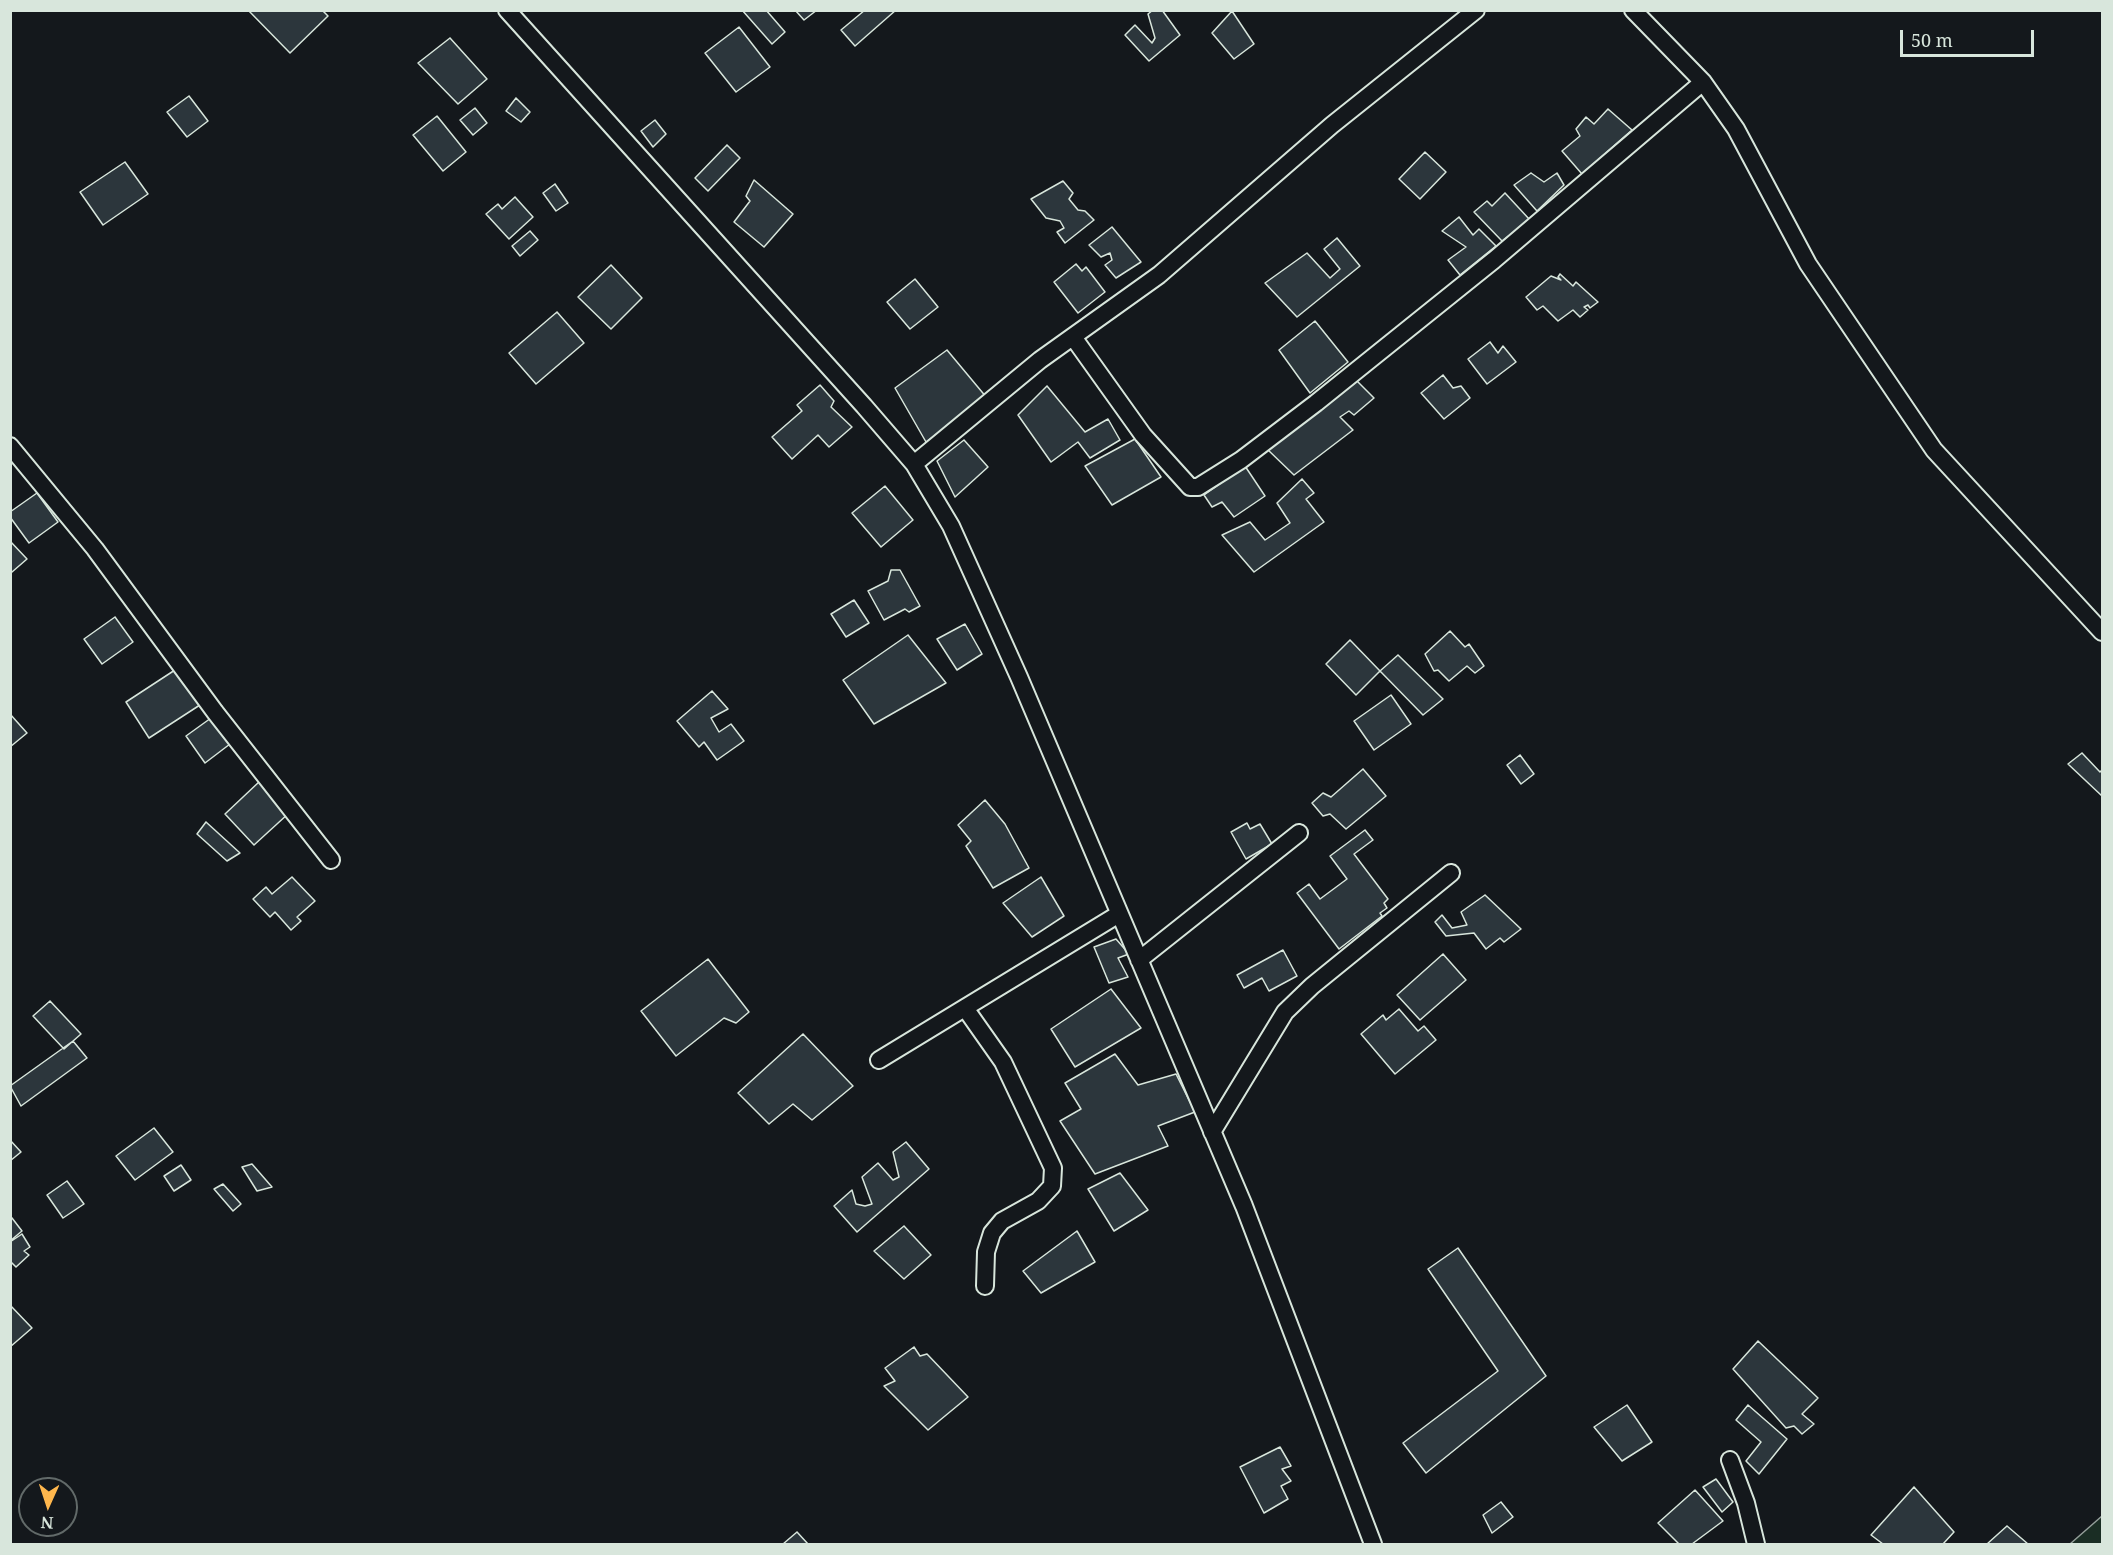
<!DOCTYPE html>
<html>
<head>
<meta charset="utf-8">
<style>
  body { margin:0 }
  #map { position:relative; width:2113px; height:1555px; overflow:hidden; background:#14181c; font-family:"Noto Serif",serif }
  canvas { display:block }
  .frame { position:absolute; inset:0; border:12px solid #d8e6dc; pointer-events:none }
  .north { position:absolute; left:18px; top:1477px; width:60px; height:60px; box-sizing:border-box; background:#14181c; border:2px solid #626a69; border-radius:50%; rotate:183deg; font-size:16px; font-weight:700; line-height:24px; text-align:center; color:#d8e6dc }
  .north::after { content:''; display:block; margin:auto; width:21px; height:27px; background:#ffb74d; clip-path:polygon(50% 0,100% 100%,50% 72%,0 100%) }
  .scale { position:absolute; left:1900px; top:30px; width:134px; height:27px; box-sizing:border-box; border:3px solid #d8e6dc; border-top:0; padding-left:8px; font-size:18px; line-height:21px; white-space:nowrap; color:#d8e6dc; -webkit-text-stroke:4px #14181c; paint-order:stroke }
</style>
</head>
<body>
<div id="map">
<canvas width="2113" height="1555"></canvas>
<div class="frame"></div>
<div class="north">N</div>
<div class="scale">50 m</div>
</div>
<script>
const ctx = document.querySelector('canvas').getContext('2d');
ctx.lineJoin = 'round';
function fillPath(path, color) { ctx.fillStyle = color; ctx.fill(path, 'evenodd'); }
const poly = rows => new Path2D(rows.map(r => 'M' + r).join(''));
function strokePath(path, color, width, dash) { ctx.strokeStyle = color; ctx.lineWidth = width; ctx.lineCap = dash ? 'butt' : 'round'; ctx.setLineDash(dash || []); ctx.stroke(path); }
const green = poly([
  [2102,1516,2102,1544,2070,1544,2102,1516]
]);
const building = poly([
  [248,10,322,10,328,16,290,53,248,10],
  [742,10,766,10,785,32,772,44,742,10],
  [795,10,817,10,804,20,795,10],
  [865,10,896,10,855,46,841,30,865,10],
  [1153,10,1162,10,1180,35,1149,61,1125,35,1135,25,1152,43,1155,38,1148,14,1153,10],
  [1232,11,1254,44,1234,59,1212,33,1232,11],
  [739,27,770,67,736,92,705,53,739,27],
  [450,38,487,79,458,104,418,63,450,38],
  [189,96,208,121,187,137,167,112,189,96],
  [516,98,530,112,521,122,506,111,516,98],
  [475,108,487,123,473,135,460,120,475,108],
  [1608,109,1632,130,1582,174,1562,151,1580,136,1576,129,1586,117,1594,124,1608,109],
  [437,116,466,152,443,171,413,135,437,116],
  [655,120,666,134,653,147,641,131,655,120],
  [727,145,740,158,708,191,695,178,727,145],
  [1425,152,1446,172,1420,199,1399,179,1425,152],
  [125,162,148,194,103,225,80,192,125,162],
  [1531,173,1544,182,1557,173,1564,185,1537,211,1514,185,1531,173],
  [754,180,793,214,764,247,734,222,750,201,746,196,754,180],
  [1063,181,1073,193,1069,199,1078,210,1085,211,1094,220,1065,243,1057,232,1064,228,1060,221,1046,218,1031,199,1063,181],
  [555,184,568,203,556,211,543,193,555,184],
  [1505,193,1530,220,1502,241,1474,212,1487,201,1492,206,1505,193],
  [515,197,533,217,509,239,486,214,498,204,502,209,515,197],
  [1459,217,1473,235,1479,229,1496,246,1460,275,1448,260,1466,247,1442,231,1459,217],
  [1112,227,1141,262,1116,278,1105,265,1112,260,1110,253,1101,257,1089,245,1112,227],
  [530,231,538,240,520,256,512,246,530,231],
  [1337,238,1360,266,1297,317,1265,283,1307,253,1330,278,1340,269,1324,249,1337,238],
  [1076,264,1082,271,1086,267,1105,292,1078,313,1054,282,1076,264],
  [611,265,642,298,611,329,578,297,611,265],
  [1560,274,1573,286,1576,282,1598,302,1590,308,1588,305,1584,307,1588,310,1580,317,1573,310,1558,321,1543,306,1537,310,1526,297,1551,276,1561,280,1558,277,1560,274],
  [915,279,938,307,910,329,887,302,915,279],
  [557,312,584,343,536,384,509,353,557,312],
  [1315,321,1348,362,1310,393,1279,350,1315,321],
  [1490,342,1498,353,1503,346,1516,362,1487,384,1468,359,1490,342],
  [947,350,987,398,926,442,895,388,947,350],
  [1443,375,1453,388,1461,386,1470,398,1444,419,1421,393,1443,375],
  [1354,378,1374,398,1354,415,1349,411,1340,417,1353,430,1294,475,1267,449,1354,378],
  [820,385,834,401,831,407,852,427,829,447,818,435,792,459,772,437,802,411,797,405,820,385],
  [1047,386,1085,432,1108,419,1120,440,1090,458,1078,442,1051,462,1018,415,1047,386],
  [1135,439,1161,477,1112,505,1085,466,1135,439],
  [964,440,988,467,955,497,937,461,964,440],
  [1245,466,1265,496,1234,517,1222,502,1212,507,1204,495,1245,466],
  [1302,479,1314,493,1306,499,1324,522,1254,572,1222,535,1250,522,1265,540,1290,523,1277,503,1302,479],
  [885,486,913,520,881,547,852,513,885,486],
  [37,493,58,522,29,543,10,517,10,512,37,493],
  [10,541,27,559,12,572,10,570,10,541],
  [891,570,900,570,920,606,909,612,905,609,884,620,868,591,888,581,891,570],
  [854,600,869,623,846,637,831,614,854,600],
  [115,617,133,642,102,664,84,639,115,617],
  [965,624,982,654,957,670,937,639,965,624],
  [1450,631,1465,647,1469,644,1484,666,1475,673,1467,666,1449,681,1438,670,1434,671,1425,654,1450,631],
  [908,635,946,683,874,724,843,680,908,635],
  [1350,640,1380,671,1356,695,1326,664,1350,640],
  [1398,655,1443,699,1423,715,1380,671,1398,655],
  [178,668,203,703,149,738,126,702,178,668],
  [712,691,728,709,711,718,719,732,731,724,744,741,717,760,704,742,699,747,677,721,712,691],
  [1391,695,1411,724,1374,750,1354,721,1391,695],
  [10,714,27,733,10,747,10,714],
  [211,718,230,744,205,763,186,736,211,718],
  [2082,753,2100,772,2102,770,2102,796,2068,764,2082,753],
  [1520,755,1534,774,1521,784,1507,765,1520,755],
  [1363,769,1386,796,1346,829,1330,814,1323,816,1312,803,1323,793,1331,797,1363,769],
  [260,781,289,813,254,845,225,814,260,781],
  [985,800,1005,824,1029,868,993,888,966,846,971,841,958,825,985,800],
  [206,822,240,853,227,861,197,834,206,822],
  [1247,823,1250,829,1260,824,1272,844,1246,859,1231,832,1247,823],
  [1365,830,1373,840,1354,854,1388,899,1384,903,1387,908,1380,913,1382,916,1339,949,1297,893,1309,884,1320,899,1347,879,1330,856,1365,830],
  [292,877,315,901,297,917,301,921,291,930,275,912,270,917,253,899,266,887,272,894,292,877],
  [1041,877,1064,916,1032,937,1003,903,1041,877],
  [1485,895,1521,929,1504,942,1500,938,1486,949,1474,933,1446,936,1435,922,1442,915,1452,928,1467,925,1461,912,1485,895],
  [1116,939,1129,954,1118,958,1128,977,1109,983,1094,947,1116,939],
  [1283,950,1297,976,1269,991,1262,978,1244,988,1237,975,1283,950],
  [1443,954,1466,980,1420,1020,1397,995,1443,954],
  [708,959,749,1012,736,1023,724,1018,676,1056,641,1011,708,959],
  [1111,989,1141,1028,1075,1067,1051,1029,1111,989],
  [50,1001,81,1034,64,1049,33,1016,50,1001],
  [1399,1009,1418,1031,1424,1026,1436,1040,1395,1074,1361,1034,1383,1015,1386,1020,1399,1009],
  [803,1034,853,1086,812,1120,793,1104,769,1124,738,1093,803,1034],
  [73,1041,87,1058,21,1106,10,1086,73,1041],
  [1115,1054,1138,1085,1176,1074,1195,1112,1158,1126,1168,1146,1095,1174,1060,1121,1081,1109,1065,1083,1115,1054],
  [154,1128,173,1152,135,1180,116,1156,154,1128],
  [10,1140,21,1152,10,1161,10,1140],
  [906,1142,929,1169,857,1232,834,1206,852,1190,856,1204,865,1206,872,1204,862,1177,878,1163,893,1180,899,1177,893,1152,906,1142],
  [252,1164,272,1187,257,1191,242,1167,252,1164],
  [181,1165,191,1180,174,1191,164,1176,181,1165],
  [1120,1173,1148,1210,1114,1231,1088,1189,1120,1173],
  [67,1181,84,1204,63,1218,47,1195,67,1181],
  [223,1184,241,1204,233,1211,214,1189,223,1184],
  [12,1218,22,1231,10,1241,10,1220,12,1218],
  [904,1226,931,1255,904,1279,874,1251,904,1226],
  [1077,1231,1095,1262,1041,1293,1023,1271,1077,1231],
  [22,1234,30,1247,24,1251,29,1255,16,1267,10,1261,10,1242,22,1234],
  [1458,1248,1546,1376,1426,1473,1403,1443,1498,1371,1428,1269,1458,1248],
  [10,1305,32,1328,10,1347,10,1305],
  [1758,1341,1818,1398,1802,1414,1814,1424,1802,1434,1794,1426,1786,1428,1733,1369,1758,1341],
  [914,1347,920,1356,927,1354,968,1397,928,1430,884,1386,895,1381,885,1368,914,1347],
  [1627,1405,1652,1442,1622,1461,1594,1427,1627,1405],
  [1748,1405,1787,1439,1759,1474,1746,1461,1761,1442,1736,1420,1748,1405],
  [1280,1447,1291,1466,1282,1469,1291,1481,1281,1486,1288,1499,1264,1513,1240,1467,1280,1447],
  [1716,1479,1733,1502,1722,1512,1703,1487,1716,1479],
  [1914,1487,1954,1532,1943,1544,1883,1544,1871,1535,1914,1487],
  [1695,1490,1723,1521,1692,1544,1679,1544,1658,1523,1695,1490],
  [1501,1502,1513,1517,1492,1533,1483,1515,1501,1502],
  [2007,1526,2028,1544,1987,1544,2007,1526],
  [797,1532,808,1544,783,1544,797,1532]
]);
const street = poly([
  [507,10,864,406,914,464,951,526,1019,677,1244,1206,1373,1544],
  [1633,10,1703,82,1736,129,1808,264,1934,450,2102,632],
  [1073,337,1143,435,1190,487,1198,487,1241,460,1316,403,1494,260,1703,82],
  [10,446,95,549,215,712,331,860],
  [914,464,1040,360,1159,275,1332,125,1476,10],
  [1139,960,1299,833],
  [965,1008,1003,1062,1053,1168,1052,1186,1038,1201,1002,1221,992,1233,986,1252,985,1286],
  [879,1060,1119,914],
  [1212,1132,1285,1012,1312,986,1451,873],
  [1730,1460,1746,1503,1756,1544]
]);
fillPath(green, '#1a2d24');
strokePath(green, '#939e99', 1.5);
fillPath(building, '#2c363c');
strokePath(building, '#d8e6dc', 1.5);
strokePath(street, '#d8e6dc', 20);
strokePath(street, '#14181c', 16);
</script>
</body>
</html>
